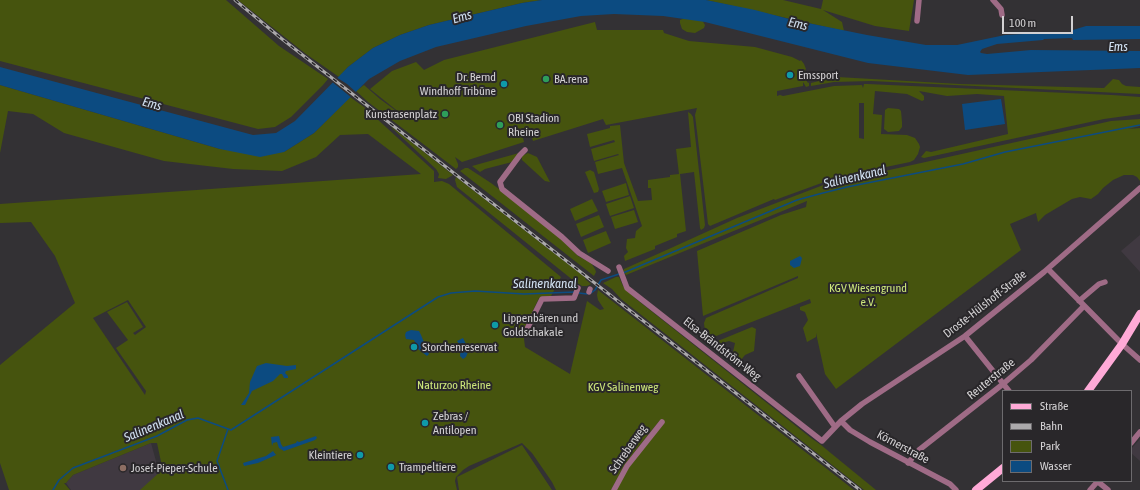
<!DOCTYPE html>
<html>
<head>
<meta charset="utf-8">
<style>
  body { margin:0 }
  #map { position:relative; width:1140px; height:490px; overflow:hidden; background:#333134; font-family:"Asap Condensed",sans-serif }
  canvas { display:block }
  .legend { position:absolute; left:1002px; top:390px; width:130px; height:92px; box-sizing:border-box; background:#29272a; border:1px solid #6d6b6e; margin:0; padding:5px 7px; list-style:none; font-size:12px; color:#d3d1d3 }
  .legend li { display:flex; align-items:center; gap:8px; height:20px }
  .legend b { width:20px; border:1px solid #6d6b6e }
  .scale { position:absolute; left:1002px; top:16px; width:71px; height:18px; box-sizing:border-box; border:2px solid #d3d1d3; border-top:0; padding-left:5px; font-size:12px; line-height:14px; white-space:nowrap; color:#d3d1d3; -webkit-text-stroke:3px #29272a; paint-order:stroke }
</style>
</head>
<body>
<div id="map">
<canvas width="1140" height="490"></canvas>
<ul class="legend">
<li><b style="height:5px;background:#ffaad7"></b>Straße</li>
<li><b style="height:5px;background:#aba9ab"></b>Bahn</li>
<li><b style="height:11px;background:#46540e"></b>Park</li>
<li><b style="height:11px;background:#0c4b81"></b>Wasser</li>
</ul>
<div class="scale">100 m</div>
</div>
<script>
const ctx = document.querySelector('canvas').getContext('2d');
ctx.lineJoin = 'round';
function fillPath(path, color) { ctx.fillStyle = color; ctx.fill(path, 'evenodd'); }
const poly = rows => new Path2D(rows.map(r => 'M' + r).join(''));
function strokePath(path, color, width, dash) { ctx.strokeStyle = color; ctx.lineWidth = width; ctx.lineCap = dash ? 'butt' : 'round'; ctx.setLineDash(dash || []); ctx.stroke(path); }
function write(font, color, halo, rows, align = 'center') {
  ctx.font = font + ' "Asap Condensed",sans-serif'; ctx.lineWidth = 4; ctx.setLineDash([]); ctx.textBaseline = 'middle'; ctx.strokeStyle = halo; ctx.fillStyle = color; for (const [text, x, y, turn = 0] of rows) {
    ctx.save(); ctx.translate(x, y); ctx.rotate((+turn || 0) * Math.PI / 180); ctx.textAlign = isNaN(turn) ? turn : align; if (halo) ctx.strokeText(text, 0, 0); ctx.fillText(text, 0, 0); ctx.restore();
  }
}
const built = poly([
  [1140,235,1140,272,1121,251],
  [1140,439,1140,461,1131,453,1131,449],
  [151,443,164,490,71,490,66,483,73,475]
]);
const green = poly([
  [0,0,226,0,279,46,328,79,323,85,291,117,275,127,258,129,0,61],
  [238,0,542,0,522,3,429,25,400,35,373,48,348,67,339,77,306,54],
  [706,0,783,0,821,9,823,0,914,0,909,31,875,26,823,10,842,22,844,31],
  [685,18,702,20,705,25,704,28,695,33,687,32,682,29,680,23,680,20],
  [595,22,597,30,663,30,664,33,689,41,755,47,792,57,800,61,801,60,804,64,806,69,805,70,807,77,807,82,809,83,809,86,806,87,803,82,803,86,777,91,777,96,780,95,783,96,834,86,862,85,863,88,864,84,867,84,1112,95,1140,97,1140,114,1104,119,924,158,921,157,926,151,931,152,1008,134,1004,96,977,94,947,96,919,91,924,96,924,100,922,101,907,94,875,91,873,114,882,115,881,134,907,135,915,138,919,144,920,147,918,154,914,160,910,162,838,177,775,200,774,199,710,226,708,224,695,115,697,108,606,125,603,119,533,141,529,130,522,134,524,142,462,162,455,157,458,164,458,167,456,169,368,102,356,91,364,85,380,99,410,121,370,89,392,71,416,62,424,70,444,60],
  [859,103,864,103,864,139,859,138],
  [837,77,960,84,1104,88,1113,79,1119,80,1122,84,1126,86,1140,87,1140,94,871,81,834,82,811,86,811,83,819,81],
  [0,85,220,149,284,152,314,133,350,97,364,107,434,171,434,182,442,181,449,184,561,277,550,298,539,298,523,331,525,347,570,374,587,301,600,310,604,309,598,300,597,295,598,290,854,490,612,490,660,420,636,450,624,466,611,490,556,490,552,482,532,453,522,443,469,466,463,470,456,477,455,481,457,490,140,490,161,471,163,471,157,443,151,443,73,475,66,483,64,483,70,490,9,490,0,463,0,365,75,303,55,256,31,222,0,223,0,204,421,174,368,134,340,135,316,157,282,171,233,169,164,161,64,133,33,114,8,111,0,153],
  [128,300,146,327,135,335,133,333,143,327,127,302,107,312,128,340,116,348,146,391,145,395,93,318],
  [888,108,899,109,901,111,902,122,902,127,899,131,888,132,884,129,885,110],
  [688,112,691,114,693,117,705,225,704,228,701,230,700,228,694,172,680,174,686,231,677,234,677,237,655,246,655,249,625,261,624,256,628,252,626,248,627,239,635,238,636,231,642,226,622,168,598,174,595,162,619,155,618,154,594,161,591,149,615,142,614,140,590,147,587,134,610,128,610,126,620,125,624,163,638,201,652,200,651,188,648,188,648,180,670,177,670,175,679,174,676,149,691,147],
  [1140,119,1140,126,1128,129,1140,128,1140,181,1137,177,1133,175,1124,175,1113,180,1103,188,1098,194,1091,199,1080,197,1072,199,1045,215,1038,222,1036,213,1010,224,1021,250,836,389,825,374,816,333,816,337,807,342,803,328,808,320,805,312,800,310,800,307,811,303,810,299,706,340,704,323,706,318,798,278,798,276,703,316,697,251,781,215,806,207,807,201,626,275,623,271,624,269,671,248,737,218,826,184,1111,121],
  [392,127,448,171,453,175,446,179,438,178,439,174,436,169,392,128],
  [519,153,512,162,485,169,480,172,472,166],
  [528,153,537,157,550,182,545,181,522,160,522,156],
  [465,168,468,168,491,183,535,216,556,234,578,256,591,263,595,269,596,272,594,276,460,171],
  [590,170,594,172,599,189,598,192,594,193,585,172],
  [456,177,586,278,585,279,591,284,587,286,582,286,574,281,457,187,455,180],
  [626,183,629,195,606,202,602,191],
  [630,196,634,208,610,216,606,204],
  [592,199,598,211,575,221,570,209],
  [634,210,638,222,615,229,611,217],
  [599,215,604,227,581,237,576,224],
  [606,231,611,243,588,253,583,240],
  [616,277,619,277,623,286,636,299,811,438,821,445,876,490,864,490,621,299,612,289,603,283],
  [752,327,756,329,754,351,745,355,741,360,736,359,733,352,735,343,729,341,716,345,713,344,713,343],
  [522,445,552,490,459,490,457,477]
]);
const water = poly([
  [542,0,706,0,755,10,793,20,867,35,926,45,957,45,1005,35,1043,33,1043,34,1072,34,1073,30,1086,26,1140,26,1140,39,1073,40,1072,38,1044,39,1043,40,997,44,982,49,980,52,981,53,987,54,1031,50,1140,51,1140,68,968,75,868,63,705,22,663,16,614,14,581,16,526,26,436,47,400,61,369,79,314,133,284,152,260,157,220,149,0,85,0,67,253,135,276,133,295,121,348,67,373,48,400,35,429,25,522,3],
  [1001,99,1005,124,965,130,962,104],
  [800,256,802,258,800,266,794,268,790,265,790,261],
  [411,330,419,331,421,335,429,354,427,356,418,349,414,340,406,339,405,335,406,332],
  [463,338,467,346,468,352,466,357,463,359,460,356,461,347,457,341],
  [266,363,287,366,296,365,296,369,286,371,285,373,288,376,288,378,284,378,282,374,280,374,273,381,252,391,245,405,241,405,249,393,250,382,257,366],
  [279,436,281,444,283,447,296,443,297,441,299,442,316,436,317,438,315,440,284,451,279,448,277,442,273,443,272,446,271,437],
  [273,451,276,455,258,463,244,466,243,463,266,456]
]);
const pier = poly([
  [336,77,347,84,357,93,352,98,331,81]
]);
const stream = poly([
  [623,273,797,200,819,194,847,187,963,164,1005,152,1140,125],
  [579,293,587,294],
  [591,293,595,290,601,280,619,274],
  [228,429,217,461,228,490],
  [53,490,59,480,73,468,157,436,187,420,198,418,231,430,438,297,451,293,475,291,524,294,575,292]
]);
const street = poly([
  [993,0,1001,9,1002,15],
  [917,21,919,0],
  [525,150,520,155,500,182,502,189,562,237,579,253,608,271],
  [619,267,627,288,822,441,841,421,862,404,965,336,1044,272,1140,188],
  [1048,269,1122,344,1140,360],
  [589,292,590,289],
  [1079,301,1099,284,1105,282],
  [526,334,526,331,542,299,574,298,578,288],
  [965,336,1009,391],
  [799,376,835,427],
  [841,421,850,430,870,442,950,484,956,490],
  [1131,443,1140,432],
  [908,463,919,450,1003,384,1031,360,1084,306],
  [1097,481,1108,490],
  [614,490,627,466,662,422],
  [1090,490,1098,481]
]);
const primary = poly([
  [1088,391,1122,344,1140,314],
  [976,490,1003,468]
]);
const rail = poly([
  [235,0,282,39,860,490]
]);
const markers = [
  [790,75,4,"#0f9aa8"],
  [546,79,4,"#2e9e5b"],
  [504,84,4,"#0f9aa8"],
  [445,114,4,"#2e9e5b"],
  [500,125,4,"#2e9e5b"],
  [495,325,4,"#0f9aa8"],
  [414,347,4,"#0f9aa8"],
  [425,423,4,"#0f9aa8"],
  [360,455,4,"#0f9aa8"],
  [391,467,4,"#0f9aa8"],
  [123,468,4,"#8d6e63"]
];
const poiNames = [
  ["Emssport",798,75],
  ["Dr. Bernd",496,77,"right"],
  ["Windhoff Tribüne",496,91,"right"],
  ["BA.rena",554,79],
  ["Kunstrasenplatz",437,114,"right"],
  ["OBI Stadion",508,118],
  ["Rheine",508,132],
  ["Lippenbären und",503,318],
  ["Goldschakale",503,332],
  ["Storchenreservat",422,347],
  ["Zebras /",433,416],
  ["Antilopen",433,430],
  ["Kleintiere",352,455,"right"],
  ["Trampeltiere",399,467],
  ["Josef-Pieper-Schule",131,468]
];
const parkNames = [
  ["KGV Wiesengrund",868,288],
  ["e.V.",868,302],
  ["Naturzoo Rheine",454,385],
  ["KGV Salinenweg",623,387]
];
const streetNames = [
  ["Droste-Hülshoff-Straße",985,304,-38],
  ["Elsa-Brändström-Weg",722,349,38],
  ["Reuterstraße",991,379,-39],
  ["Körnerstraße",903,447,28],
  ["Schreberweg",628,449,-55]
];
const waterNames = [
  ["Ems",462,17,-15],
  ["Ems",798,24,13],
  ["Ems",1118,47],
  ["Ems",152,104,16],
  ["Salinenkanal",855,177,-13],
  ["Salinenkanal",545,284],
  ["Salinenkanal",154,426,-23]
];
fillPath(built, '#403941');
fillPath(green, '#46540e');
fillPath(water, '#0c4b81');
fillPath(pier, '#333134');
strokePath(stream, '#0c4b81', 1.5);
strokePath(street, '#9f6b86', 5.5);
strokePath(primary, '#ffaad7', 8);
strokePath(rail, '#aba9ab', 3);
strokePath(rail, '#29272a', 1.5, [4.5]);
for (const [x, y, r, color] of markers) { const dot = new Path2D(); dot.arc(x, y, r, 0, 2 * Math.PI); ctx.fillStyle = color; ctx.fill(dot); strokePath(dot, '#29272a', 1.5); }
write('12px', '#d3d1d3', '#29272a', poiNames, 'left');
write('12px', '#cde77b', '#29272a', parkNames);
write('12px', '#d3d1d3', '#29272a', streetNames);
write('italic 13px', '#d1e0f1', '#29272a', waterNames);
</script>
</body>
</html>
